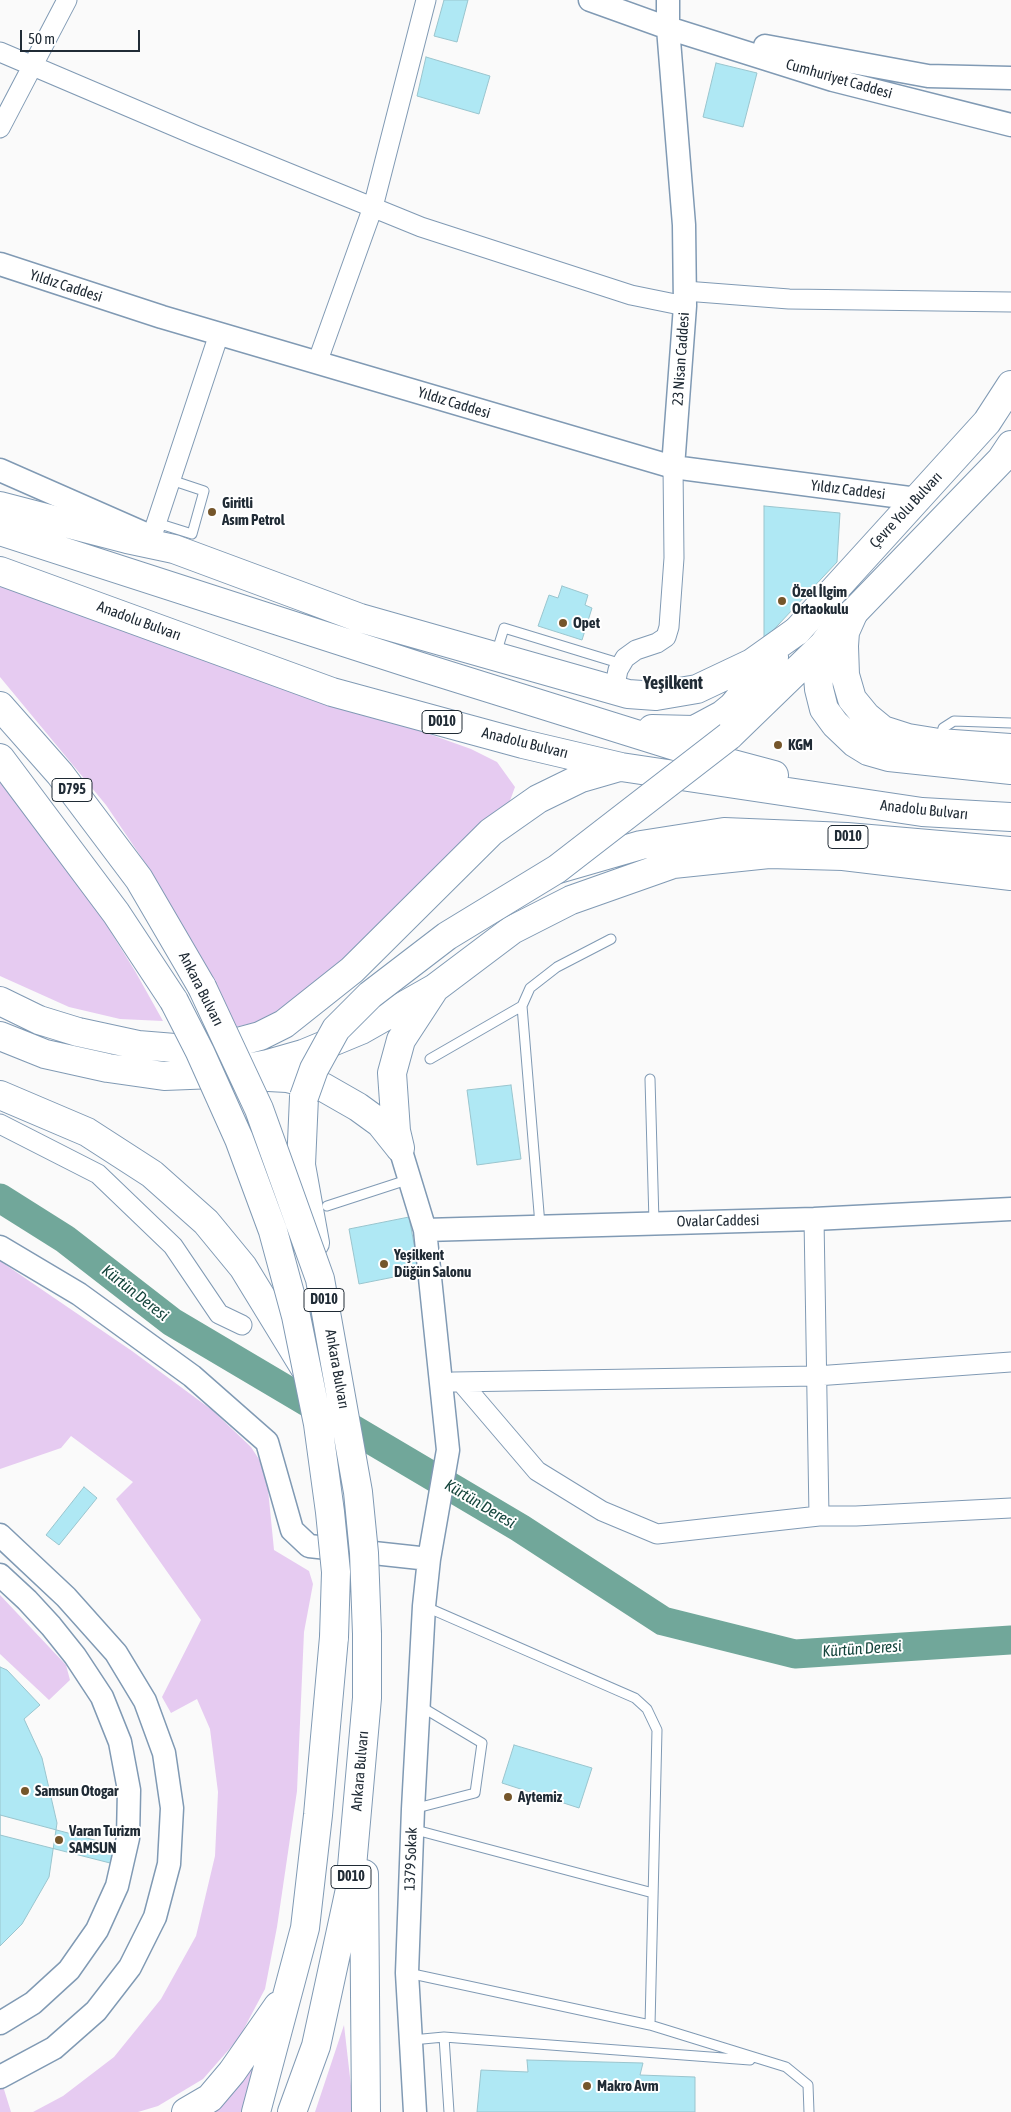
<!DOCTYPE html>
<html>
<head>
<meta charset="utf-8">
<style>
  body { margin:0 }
  #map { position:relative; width:1011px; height:2112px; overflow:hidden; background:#fafafa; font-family:"Asap Condensed",sans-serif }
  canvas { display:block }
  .scale { position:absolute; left:20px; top:30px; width:120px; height:22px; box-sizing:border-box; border:2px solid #202b35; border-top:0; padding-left:6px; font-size:15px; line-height:18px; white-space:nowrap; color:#202b35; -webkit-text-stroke:4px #fff; paint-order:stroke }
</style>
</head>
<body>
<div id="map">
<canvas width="1011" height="2112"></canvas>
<div class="scale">50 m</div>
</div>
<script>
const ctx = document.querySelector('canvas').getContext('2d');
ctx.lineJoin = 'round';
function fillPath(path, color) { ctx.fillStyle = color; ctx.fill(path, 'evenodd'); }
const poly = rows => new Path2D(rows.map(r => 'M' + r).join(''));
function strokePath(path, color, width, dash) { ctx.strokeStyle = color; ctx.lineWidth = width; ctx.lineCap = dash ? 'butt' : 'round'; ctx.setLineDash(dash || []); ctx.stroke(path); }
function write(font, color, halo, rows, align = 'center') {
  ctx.font = font + ' "Asap Condensed",sans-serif'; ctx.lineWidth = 4; ctx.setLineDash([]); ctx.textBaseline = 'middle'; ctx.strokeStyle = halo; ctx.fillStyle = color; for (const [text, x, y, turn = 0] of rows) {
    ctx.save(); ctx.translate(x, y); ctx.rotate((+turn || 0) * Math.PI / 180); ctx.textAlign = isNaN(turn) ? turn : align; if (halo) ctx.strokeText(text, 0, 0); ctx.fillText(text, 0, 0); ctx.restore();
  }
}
const green = poly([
  [0,581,471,749,497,762,515,787,507,809,284,1016,231,1028,152,873,106,805,0,677],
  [0,782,34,821,76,876,135,971,163,1021,120,1019,69,1007,0,976],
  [0,1261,132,1351,212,1410,251,1447,262,1464,268,1489,274,1550,309,1571,313,1584,304,1632,297,1791,277,1927,265,1989,239,2038,203,2079,158,2106,138,2112,33,2112,63,2096,114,2057,161,1999,196,1936,215,1856,218,1792,210,1729,197,1699,171,1713,162,1697,201,1620,116,1499,133,1482,71,1436,61,1448,0,1469],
  [0,1595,66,1665,70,1680,49,1700,0,1654],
  [344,2025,354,2112,315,2112],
  [263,2054,245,2112,195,2112],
  [0,2083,2,2083,11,2112,0,2112]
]);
const river = poly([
  [0,1198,65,1239,172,1322,520,1528,663,1621,795,1654,1011,1640]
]);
const building = poly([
  [444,0,468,0,457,42,434,36,444,0],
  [426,57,490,76,479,114,417,96,426,57],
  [716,63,757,73,743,127,703,117,716,63],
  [764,506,840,513,837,562,764,640,764,506],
  [562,586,588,595,585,605,592,608,582,640,538,626,549,595,558,598,562,586],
  [511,1085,521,1159,477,1165,467,1090,511,1085],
  [409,1217,418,1265,402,1269,404,1275,359,1284,349,1229,409,1217],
  [84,1487,97,1498,59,1545,46,1535,84,1487],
  [0,1667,7,1670,40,1705,24,1719,42,1758,57,1823,49,1877,22,1924,0,1946,0,1667],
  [514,1745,592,1768,579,1808,502,1783,514,1745],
  [0,1815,117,1846,114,1864,0,1835,0,1815],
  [527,2060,643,2063,640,2075,695,2077,695,2112,477,2112,481,2070,528,2072,527,2060]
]);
const service = poly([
  [157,523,192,534,204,491,171,480],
  [496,654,504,628,622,664],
  [940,740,943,728,954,721,1011,723],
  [430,1059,522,1006],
  [650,1079,654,1222],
  [327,1206,410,1179],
  [540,1225,522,1006,530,988,557,967,611,939],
  [424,1606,635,1698,647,1709,657,1730,650,2025],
  [413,1809,475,1793,482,1743,420,1706],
  [412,1829,653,1893],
  [408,1973,650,2025,786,2067,808,2085,809,2112],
  [412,2040,444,2037],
  [449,2112,444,2037,750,2060]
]);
const minor = poly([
  [0,52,195,135,421,227,631,295,685,306],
  [0,128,67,0],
  [685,291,789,299,1011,302],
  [317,363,373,207,426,0],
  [152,536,219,334],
  [614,690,618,670,625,658,636,650,657,643,666,637,669,627,674,558,673,467],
  [0,1124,98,1174,173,1246,219,1314,242,1325],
  [814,1219,819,1516],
  [453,1382,816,1376,1011,1362],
  [461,1382,537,1471,602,1511,657,1534,819,1516,856,1516,1011,1508]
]);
const tertiary = poly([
  [590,0,668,28,833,80,1011,125],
  [668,0,668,28,684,225,685,306,673,467],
  [765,46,928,76,1011,78],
  [0,264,162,317,673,467,917,499],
  [0,470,150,536],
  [400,1148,425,1230,448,1450,429,1559,424,1606,413,1809,407,1973,415,2112],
  [425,1230,814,1219,1011,1209],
  [0,1247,79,1294,192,1376,267,1442,292,1530,309,1546,429,1559],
  [0,1535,66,1597,116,1653,145,1701,164,1753,172,1808,169,1864,155,1917,130,1967,96,2011,54,2048,0,2077],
  [0,1575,27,1600,51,1626,75,1656,102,1697,120,1742,129,1790,128,1838,117,1886,97,1930,69,1970,33,2003,0,2023]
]);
const primary = poly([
  [854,612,1001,460,1011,445],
  [797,631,987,422,1011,385]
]);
const trunk = poly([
  [0,506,127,539,174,549,360,618,628,694,656,696,697,689,752,663,797,631],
  [0,531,415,665,729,763,774,775],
  [0,571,332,692,523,744,621,767,922,812,1011,817],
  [854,612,834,630,824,644,817,665,819,689,824,709,835,724,855,743,868,751,889,757,1011,770],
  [853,614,845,632,844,646,845,675,852,699,866,716,883,730,908,738,939,743,1011,748],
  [0,706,60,774,139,879,202,987],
  [652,729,694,730,722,715,733,706,774,657],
  [729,736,824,644],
  [0,758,116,913,174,1001],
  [558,869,641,845,724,832,847,837,1011,851],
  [0,1001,39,1020,78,1032,138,1045,187,1049,234,1043,260,1036,284,1024,352,970,491,832,538,799,581,778,619,767],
  [0,1036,45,1054,108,1068,164,1076,215,1074,268,1064,303,1054,361,1030,435,988,512,930,571,900,673,864,769,854,843,856,1011,876],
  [250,1076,287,1078,323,1087,358,1107,380,1123,400,1148],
  [0,1095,87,1132,152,1174,206,1222,243,1267,306,1370],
  [304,1097,301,1165,315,1243],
  [400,1148,396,1131,392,1073,401,1040,433,991],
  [364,1874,366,2112],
  [186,2112,210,2098,232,2072,278,2006],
  [256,2112,305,1928,318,1815,334,1637],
  [292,2112,316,2046,350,1889,367,1698,367,1634]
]);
const trunkBridge = poly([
  [202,987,259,1109,320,1279,358,1492,364,1553,367,1634],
  [174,1001,200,1052,239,1139,273,1231,296,1316,318,1424,330,1512,336,1572,334,1637],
  [304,1097,314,1069,336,1029,370,995,447,936,557,869,729,736]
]);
const markers = [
  [212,512,5,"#75562b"],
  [782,601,5,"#75562b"],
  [563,623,5,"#75562b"],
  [778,745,5,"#75562b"],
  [384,1264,5,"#75562b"],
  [25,1791,5,"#75562b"],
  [508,1797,5,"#75562b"],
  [59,1840,5,"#75562b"],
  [587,2086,5,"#75562b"]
];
const shields = [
  [442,722,40],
  [72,790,40],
  [848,837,40],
  [324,1300,40],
  [351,1877,40]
];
const shieldNames = [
  ["D010",442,722],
  ["D795",72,790],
  ["D010",848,837],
  ["D010",324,1300],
  ["D010",351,1877]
];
const streetNames = [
  ["Cumhuriyet Caddesi",839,79,16],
  ["Yıldız Caddesi",66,286,18],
  ["23 Nisan Caddesi",681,359,-86],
  ["Yıldız Caddesi",454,403,17],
  ["Yıldız Caddesi",848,490,7],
  ["Çevre Yolu Bulvarı",906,510,-47],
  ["Anadolu Bulvarı",139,621,20],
  ["Anadolu Bulvarı",525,743,14],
  ["Anadolu Bulvarı",924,810,6],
  ["Ankara Bulvarı",201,989,63],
  ["Ovalar Caddesi",718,1221,-1],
  ["Ankara Bulvarı",337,1369,80],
  ["Ankara Bulvarı",360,1771,-85],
  ["1379 Sokak",411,1859,-88]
];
const poiNames = [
  ["Giritli",222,503],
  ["Asım Petrol",222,520],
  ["Özel İlgim",792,592],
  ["Ortaokulu",792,609],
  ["Opet",573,623],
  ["KGM",788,745],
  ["Yeşilkent",394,1255],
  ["Düğün Salonu",394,1272],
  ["Samsun Otogar",35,1791],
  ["Aytemiz",518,1797],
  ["Varan Turizm",69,1831],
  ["SAMSUN",69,1848],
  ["Makro Avm",597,2086]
];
const waterNames = [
  ["Kürtün Deresi",135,1293,38],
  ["Kürtün Deresi",480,1504,31],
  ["Kürtün Deresi",862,1649,-4]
];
const quarterNames = [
  ["Yeşilkent",673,683]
];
fillPath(green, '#e6cbf1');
strokePath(river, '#71a79a', 29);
fillPath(building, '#afe8f4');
strokePath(building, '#9ac5ce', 1);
strokePath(service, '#809ab4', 11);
strokePath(minor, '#809ab4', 21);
strokePath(tertiary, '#809ab4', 25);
strokePath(primary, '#809ab4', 30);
strokePath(trunk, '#809ab4', 30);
strokePath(service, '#fff', 9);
strokePath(minor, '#fff', 19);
strokePath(tertiary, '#fff', 22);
strokePath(primary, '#fff', 28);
strokePath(trunk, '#fff', 28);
strokePath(trunkBridge, '#809ab4', 30, []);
strokePath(trunkBridge, '#fff', 28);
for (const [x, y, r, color] of markers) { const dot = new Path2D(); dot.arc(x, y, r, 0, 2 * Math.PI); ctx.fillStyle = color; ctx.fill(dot); strokePath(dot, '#fff', 2); }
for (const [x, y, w] of shields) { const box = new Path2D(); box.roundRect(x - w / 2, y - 11.5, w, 23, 4); ctx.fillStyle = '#fff'; ctx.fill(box); strokePath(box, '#202b35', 1); }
write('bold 14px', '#202b35', null, shieldNames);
write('15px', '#202b35', '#fff', streetNames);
write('bold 15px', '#202b35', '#fff', poiNames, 'left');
write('italic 16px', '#15453c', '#fff', waterNames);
write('bold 18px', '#202b35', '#fff', quarterNames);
</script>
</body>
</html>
